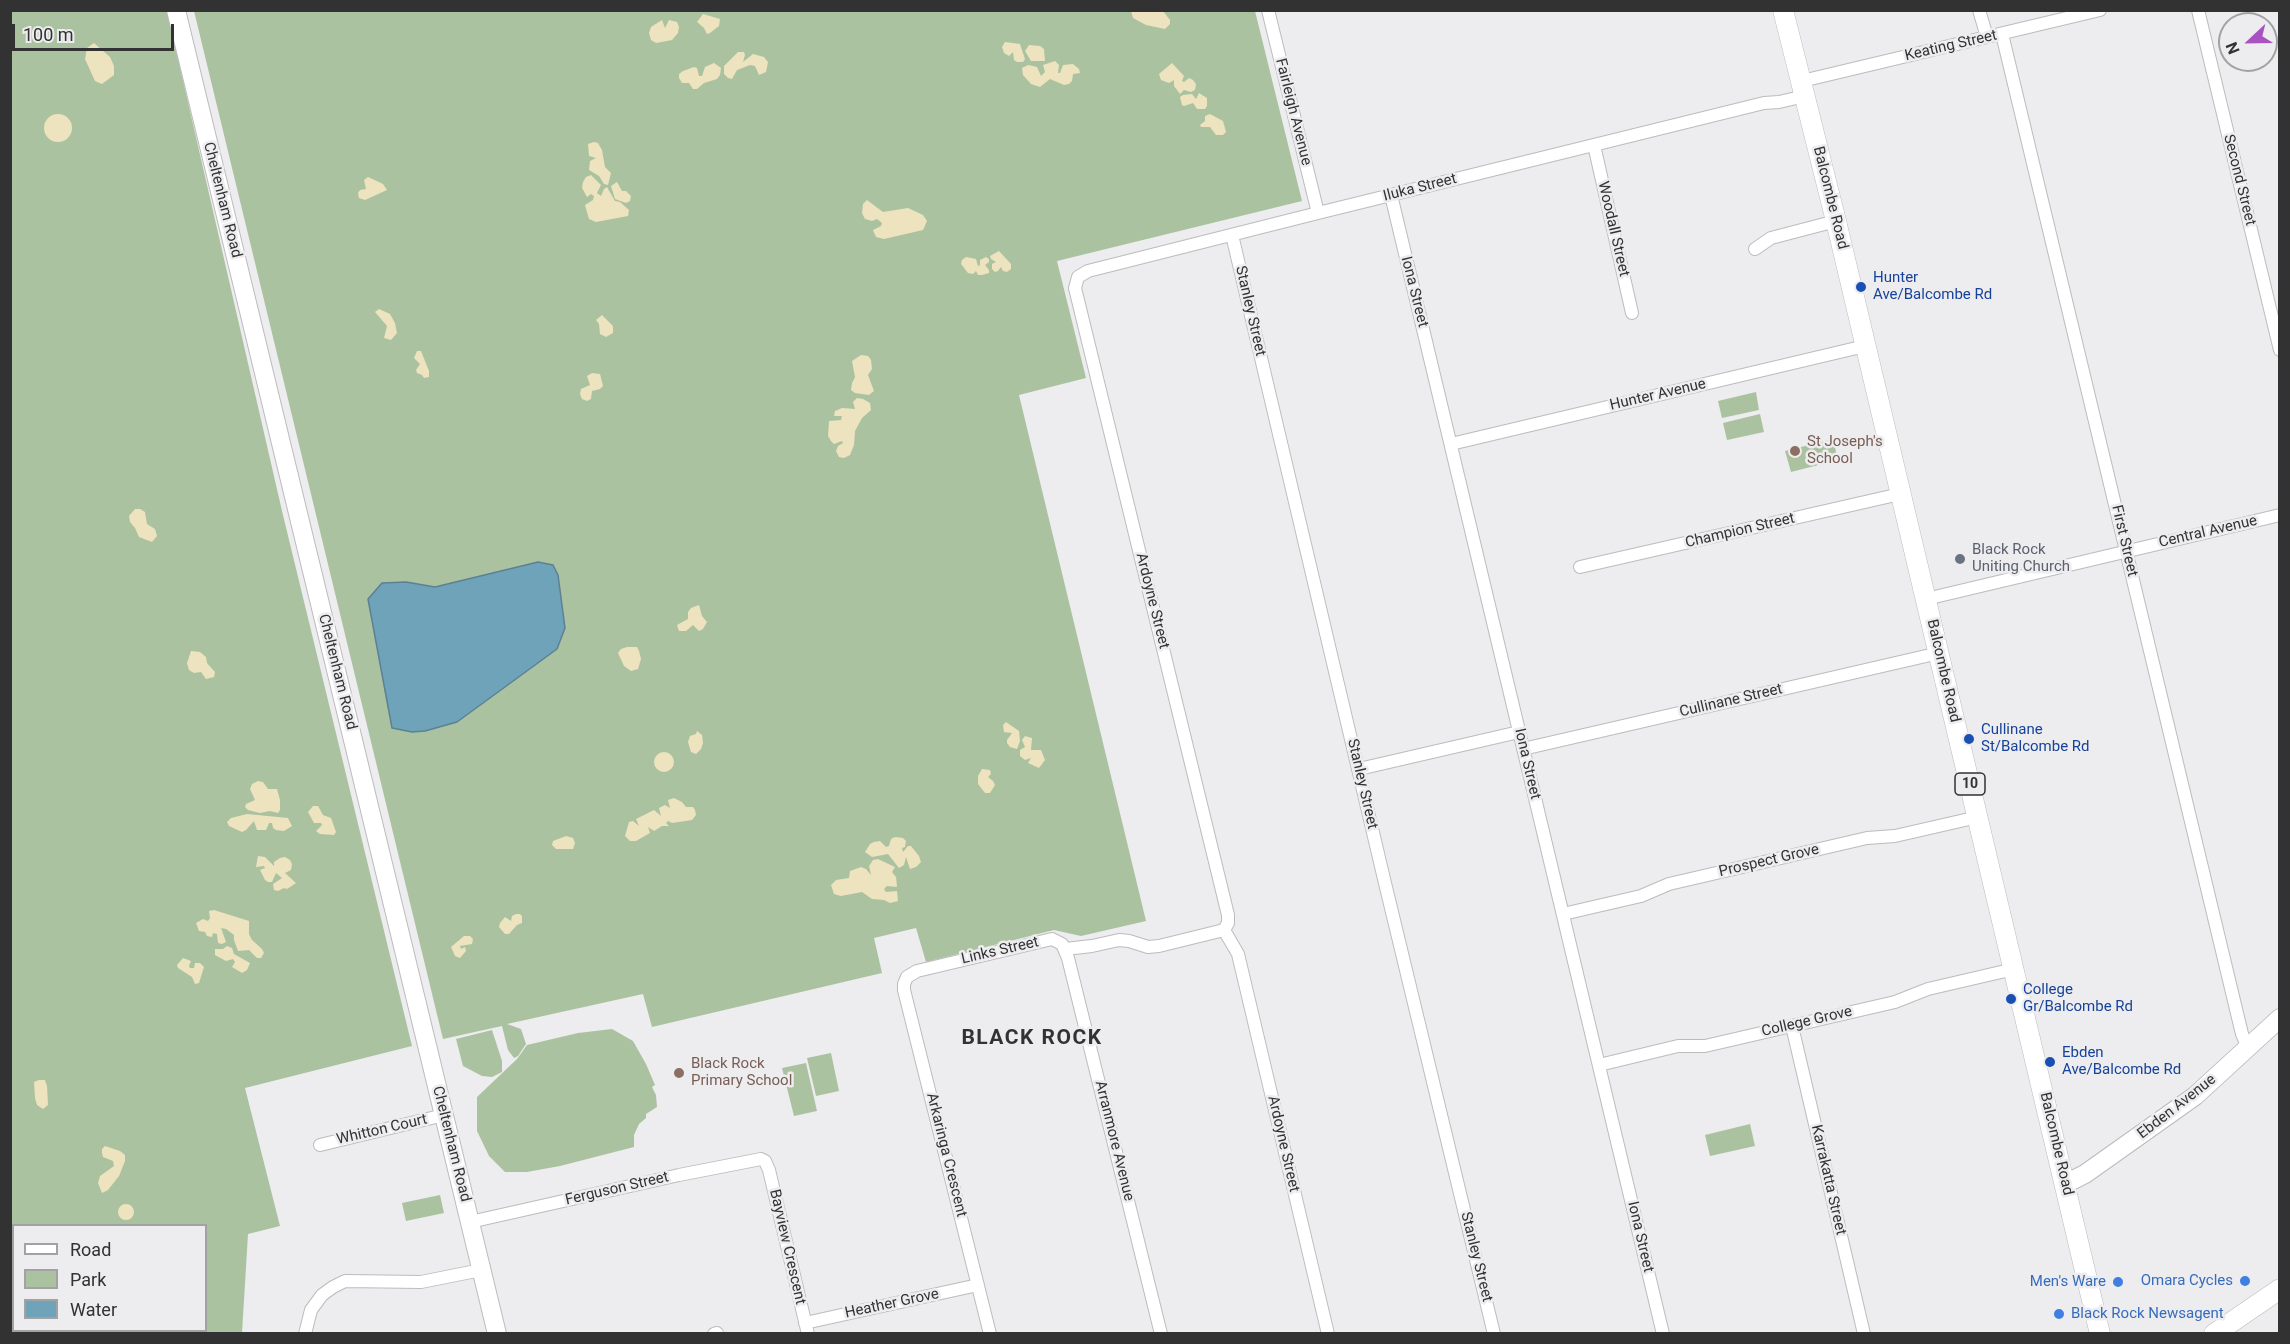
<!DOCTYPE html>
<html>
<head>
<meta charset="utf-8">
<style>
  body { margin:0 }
  #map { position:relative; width:2290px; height:1344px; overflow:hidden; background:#edecef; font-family:Roboto,sans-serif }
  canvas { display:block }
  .frame { position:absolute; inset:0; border:12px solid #323233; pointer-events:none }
  .legend { position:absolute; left:12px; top:1224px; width:195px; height:108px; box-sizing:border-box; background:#edecef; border:2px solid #a2a2a4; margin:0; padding:8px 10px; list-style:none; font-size:18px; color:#323233 }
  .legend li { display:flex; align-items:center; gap:12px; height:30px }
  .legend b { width:30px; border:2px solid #a2a2a4 }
  .north { position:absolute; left:2218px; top:12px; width:60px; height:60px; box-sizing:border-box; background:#edecef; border:2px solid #a2a2a4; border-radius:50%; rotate:248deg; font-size:16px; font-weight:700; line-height:24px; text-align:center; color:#323233 }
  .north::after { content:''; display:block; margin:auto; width:21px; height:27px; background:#a853c1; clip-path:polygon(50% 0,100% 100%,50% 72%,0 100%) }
  .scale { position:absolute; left:12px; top:24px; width:162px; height:27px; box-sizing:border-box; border:3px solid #323233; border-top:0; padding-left:8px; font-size:18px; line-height:21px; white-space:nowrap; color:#323233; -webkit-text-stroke:4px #edecef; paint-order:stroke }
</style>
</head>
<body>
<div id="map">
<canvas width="2290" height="1344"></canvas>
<div class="frame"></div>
<ul class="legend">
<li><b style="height:8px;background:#fff"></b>Road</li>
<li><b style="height:16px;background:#abc2a1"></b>Park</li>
<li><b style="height:16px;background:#6ea3ba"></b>Water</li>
</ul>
<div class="north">N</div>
<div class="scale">100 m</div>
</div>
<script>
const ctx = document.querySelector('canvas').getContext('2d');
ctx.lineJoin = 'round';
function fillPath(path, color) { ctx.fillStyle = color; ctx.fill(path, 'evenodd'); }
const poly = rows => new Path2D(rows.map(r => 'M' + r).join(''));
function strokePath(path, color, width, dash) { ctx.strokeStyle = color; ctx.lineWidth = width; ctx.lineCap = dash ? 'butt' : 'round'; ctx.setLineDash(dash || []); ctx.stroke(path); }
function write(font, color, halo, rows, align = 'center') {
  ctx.font = font + ' Roboto,sans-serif'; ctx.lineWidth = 5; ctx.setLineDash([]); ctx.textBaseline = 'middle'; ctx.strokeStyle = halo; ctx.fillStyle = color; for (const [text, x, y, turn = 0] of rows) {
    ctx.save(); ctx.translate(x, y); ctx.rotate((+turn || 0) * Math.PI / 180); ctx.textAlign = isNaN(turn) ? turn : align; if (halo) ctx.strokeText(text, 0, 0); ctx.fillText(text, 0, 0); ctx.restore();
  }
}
const green = poly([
  [10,11,167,11,282,511,412,1046,245,1088,280,1226,248,1234,242,1333,42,1333,39,1331,206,1330,206,1226,14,1226,14,1330,31,1331,11,1333],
  [194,11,1255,11,1302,201,1057,261,1086,378,1019,395,1146,921,1081,936,1054,930,926,962,916,928,874,938,882,973,652,1027,643,994,507,1024,521,1029,526,1044,518,1056,514,1058,508,1050,502,1026,443,1039],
  [1756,392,1759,410,1722,418,1718,401],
  [1760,414,1764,432,1727,440,1723,423],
  [1833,439,1838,460,1791,472,1785,451],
  [612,1029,633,1041,646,1064,655,1085,652,1087,656,1095,657,1107,646,1114,646,1118,639,1124,634,1135,634,1147,560,1166,527,1172,505,1172,489,1156,477,1131,477,1097,517,1059,527,1045,578,1033],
  [492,1030,502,1061,502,1072,492,1077,482,1076,463,1066,456,1039],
  [831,1053,839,1091,816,1096,807,1058],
  [806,1063,817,1111,794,1116,782,1068],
  [1750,1124,1755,1146,1710,1156,1705,1135],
  [440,1195,444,1213,406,1221,402,1203]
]);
const sand = poly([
  [1131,11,1163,11,1170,20,1170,24,1165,29,1146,25,1133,18],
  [703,14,720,19,719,26,710,33,707,34,704,28,697,22],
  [662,20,665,28,669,20,677,22,679,27,678,33,672,40,656,43,651,40,649,33,651,27],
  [1005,42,1020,44,1025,59,1023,62,1017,62,1014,60,1013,52,1009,56,1004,53,1002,47],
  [94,43,110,57,114,66,114,75,102,84,95,81,85,59,87,48],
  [1029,45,1040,46,1044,49,1045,61,1031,61,1025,51],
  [738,52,744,52,745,55,743,62,753,54,764,57,768,62,766,72,759,75,755,66,750,65,737,70,732,79,728,78,724,74,724,66],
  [1055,61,1059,65,1058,73,1060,73,1063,65,1073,64,1079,69,1080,73,1073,74,1072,81,1069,84,1064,85,1050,79,1040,87,1031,84,1023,75,1022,68,1028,65,1037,67,1041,76,1045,72,1043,65],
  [714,63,721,68,720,75,717,79,704,83,697,89,693,89,689,83,682,83,679,78,679,74,683,71,694,67,697,68,699,76,702,76,705,67],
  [1172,63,1184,76,1182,81,1184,82,1189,78,1193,80,1196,84,1195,90,1191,92,1184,90,1180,94,1174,86,1174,80,1169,83,1161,80,1159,74],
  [1199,93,1207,98,1207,106,1205,109,1197,109,1193,103,1184,106,1182,105,1180,97,1183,95,1192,94,1196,99],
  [1210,114,1223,121,1226,132,1223,135,1216,135,1210,127,1201,127,1200,125,1205,121,1205,116],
  '44 128a14 14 0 1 1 28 0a14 14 0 1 1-28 0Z',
  [594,142,598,143,602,150,605,167,611,173,608,185,604,184,599,176,589,170,590,161,596,158,589,156,588,144],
  [591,175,601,185,597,193,601,196,604,189,607,187,615,201,620,202,629,210,628,216,596,222,589,219,585,205,593,200,594,196,591,194,587,197,582,188,583,182,586,177],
  [368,177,383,184,387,190,365,200,359,198,358,193,360,190,366,189,364,180],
  [617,182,622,191,626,191,631,196,630,201,626,203,615,199,611,186],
  [867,200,883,212,908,208,923,215,927,221,923,230,884,239,876,237,873,230,881,226,882,223,877,219,872,221,865,219,862,213,863,204],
  [999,251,1011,264,1011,269,1007,272,1003,271,1001,267,998,271,995,272,992,269,992,264,996,262,991,259,990,256],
  [966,257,976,259,978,266,980,265,980,260,986,257,989,259,989,262,985,265,989,270,989,273,982,275,978,275,976,271,973,274,968,273,961,264,962,260],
  [379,309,390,314,395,323,397,333,391,340,384,338,387,326,375,312],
  [602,315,613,326,613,333,606,337,600,334,599,324,596,320],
  [417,351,421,351,429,371,429,377,424,378,422,375,417,373,416,370,420,364,414,358],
  [861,355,868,356,871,360,872,369,868,375,874,391,869,395,855,393,851,390,852,383,855,377,852,361],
  [592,373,600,374,603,386,600,389,592,391,591,399,587,401,582,399,580,394,581,389,590,385,587,376],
  [857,398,863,399,870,403,871,410,862,418,855,431,854,445,850,455,844,458,839,457,836,451,838,446,843,443,842,441,834,444,831,441,828,436,829,421,841,420,842,416,834,416,835,411,842,408,855,409,853,402],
  [135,509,140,509,145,512,147,524,155,529,157,536,152,542,139,537,135,528,130,522,129,516],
  [699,605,702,616,707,622,703,629,699,631,693,625,686,631,679,631,677,625,688,619,688,612,691,608],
  [627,647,637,647,639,651,641,659,638,669,631,671,624,666,618,653,621,649],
  [191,651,200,652,206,657,207,663,215,672,214,677,206,679,201,672,194,673,189,670,187,663],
  [1006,722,1019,731,1020,741,1017,749,1010,747,1007,743,1007,740,1012,733,1004,732,1003,725],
  [697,731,702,735,703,743,701,749,696,754,691,752,688,742,690,736,696,734],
  [1025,736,1032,738,1031,750,1041,750,1045,760,1039,768,1028,763,1031,758,1025,760,1020,756,1020,750,1025,747,1022,740],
  '654 762a10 10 0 1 1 20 0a10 10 0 1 1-20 0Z',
  [982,769,990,770,991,774,988,777,993,781,995,785,990,793,985,793,978,784,978,776],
  [258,781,263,782,268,789,277,789,280,800,280,810,278,813,270,811,260,813,248,810,245,807,246,804,255,800,250,789,252,784],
  [674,798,682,802,686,807,693,807,695,810,696,815,692,820,672,823,668,821,666,823,669,826,662,826,654,831,648,827,650,833,636,841,630,841,625,836,629,822,633,821,639,826,636,819,654,810,661,816,659,808,665,805,670,808,668,800],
  [313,806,318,806,323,815,331,818,336,832,334,835,320,834,316,831,322,825,321,823,314,823,308,812],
  [247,814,288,818,292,826,284,831,276,830,273,828,272,823,269,823,266,830,257,830,254,821,246,830,242,832,229,826,227,822,231,818],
  [566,836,573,838,575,843,573,849,556,849,552,845,553,841],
  [895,837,903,838,906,841,905,847,902,848,903,852,908,846,911,846,919,856,921,862,916,867,910,869,906,857,904,865,899,868,888,854,872,857,865,852,870,844,874,842,880,841,886,847,889,846,891,839],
  [258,856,265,857,274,866,274,862,280,858,285,857,290,860,292,864,291,870,285,873,296,883,287,889,284,888,278,891,274,890,273,884,282,878,276,873,272,882,268,882,265,880,260,870,265,868,264,866,256,867],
  [878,859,895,867,892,872,896,877,897,887,887,886,884,889,886,892,897,891,898,901,890,903,884,900,872,899,862,892,841,896,834,894,831,885,836,880,849,878,850,871,861,867,866,869,871,875,869,866,873,860],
  [214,910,249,921,249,934,252,940,262,949,264,953,261,958,257,958,249,950,238,951,234,940,234,935,226,929,221,928,226,942,222,944,218,943,217,934,213,933,212,937,207,936,205,932,199,931,196,923,203,919,208,921,210,918,209,911],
  [516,914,520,914,522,916,522,923,517,925,509,934,505,934,499,927,500,923,505,917,511,921,512,916],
  [464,936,470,936,473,939,472,944,460,946,461,949,465,947,466,951,460,958,455,956,451,947],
  [227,946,232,948,234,954,250,963,247,970,242,973,232,967,235,962,233,959,226,961,215,955,215,949,223,949],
  [183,958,191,961,189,966,190,968,194,968,195,963,200,963,204,967,199,983,195,984,192,977,178,968,177,965],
  [39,1080,45,1080,47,1086,48,1105,43,1109,37,1105,35,1098,34,1082],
  [105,1146,120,1151,125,1155,125,1161,119,1176,108,1190,102,1193,98,1183,100,1176,114,1166,113,1161,103,1157,102,1153,102,1149],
  '118 1212a8 8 0 1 1 16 0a8 8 0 1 1-16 0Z'
]);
const water = poly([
  [538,562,553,565,558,575,565,628,557,649,457,722,425,731,412,732,392,728,368,599,382,583,406,582,435,587,538,562]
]);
const street = poly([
  [1268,10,1318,213],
  [1979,10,1987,37],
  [2198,10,2280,350],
  [2002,34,2242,1034,2248,1048],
  [1802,81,2100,10],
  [1594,145,1632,313],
  [1391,195,1663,1334],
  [1232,235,1384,879,1494,1334],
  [1755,249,1771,238,1836,221],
  [1451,444,1865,346],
  [1580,567,1900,494],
  [1926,599,2280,515],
  [1523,749,1939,653],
  [1359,769,1519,732],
  [1563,914,1641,896,1669,884,1867,838,1895,836,1978,817],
  [1224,930,1228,923,1228,915,1075,288,1078,277,1088,271,1318,213,1764,103,1779,102,1805,96],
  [1224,930,1238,954,1328,1334],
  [1065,949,1092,946,1119,940,1129,941,1148,947,1159,946,1224,930],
  [1792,1026,1864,1334],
  [1599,1065,1678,1046,1705,1046,1895,1002,1928,989,2014,969],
  [320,1145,444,1115],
  [470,1222,679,1175,761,1159,765,1161,769,1170,808,1334],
  [805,1323,978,1285],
  [305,1334,311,1310,322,1295,333,1287,345,1281,421,1282,481,1270],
  [714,1334,717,1333],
  [990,1334,904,990,904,984,907,977,917,971,1052,939,1062,944,1068,958,1161,1334]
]);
const secondary = poly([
  [176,10,497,1334],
  [2065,1184,2085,1174,2195,1096,2280,1018]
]);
const primary = poly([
  [1783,10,1836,221,2100,1334],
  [2214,1334,2280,1289]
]);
const markers = [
  [1861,287,6,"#1a4fb4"],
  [1795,451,6,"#8d6e63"],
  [1960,559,6,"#6b7280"],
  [1969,739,6,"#1a4fb4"],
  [2011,999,6,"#1a4fb4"],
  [2050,1062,6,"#1a4fb4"],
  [679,1073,6,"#8d6e63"],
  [2245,1281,6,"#3f7fe0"],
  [2118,1282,6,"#3f7fe0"],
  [2059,1314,6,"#3f7fe0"]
];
const shields = [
  [1970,784,30]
];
const shieldNames = [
  ["10",1970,784]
];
const streetNames = [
  ["Keating Street",1951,46,-13],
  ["Fairleigh Avenue",1293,112,76],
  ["Second Street",2239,180,76],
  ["Iluka Street",1420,188,-14],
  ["Balcombe Road",1830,198,76],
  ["Cheltenham Road",222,200,76],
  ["Woodall Street",1613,229,77],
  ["Iona Street",1414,292,76],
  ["Stanley Street",1250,311,77],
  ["Hunter Avenue",1658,395,-13],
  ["Champion Street",1740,531,-13],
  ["Central Avenue",2208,532,-13],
  ["First Street",2124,541,77],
  ["Ardoyne Street",1152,601,76],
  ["Balcombe Road",1943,671,77],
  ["Cheltenham Road",337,672,76],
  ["Cullinane Street",1731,701,-13],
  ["Iona Street",1527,764,77],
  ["Stanley Street",1362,784,77],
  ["Prospect Grove",1769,861,-13],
  ["Links Street",1000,951,-13],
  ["College Grove",1807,1022,-13],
  ["Ebden Avenue",2177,1107,-38],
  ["Whitton Court",382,1130,-13],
  ["Arranmore Avenue",1114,1141,76],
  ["Cheltenham Road",451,1144,76],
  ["Ardoyne Street",1283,1144,77],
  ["Balcombe Road",2056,1144,77],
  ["Arkaringa Crescent",946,1155,76],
  ["Karrakatta Street",1828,1180,77],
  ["Ferguson Street",617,1189,-13],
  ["Iona Street",1640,1237,77],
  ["Bayview Crescent",787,1247,77],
  ["Stanley Street",1476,1257,76],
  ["Heather Grove",892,1304,-12]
];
const transitNames = [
  ["Hunter",1873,278],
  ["Ave/Balcombe Rd",1873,295],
  ["Cullinane",1981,730],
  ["St/Balcombe Rd",1981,747],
  ["College",2023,990],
  ["Gr/Balcombe Rd",2023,1007],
  ["Ebden",2062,1053],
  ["Ave/Balcombe Rd",2062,1070]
];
const educationNames = [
  ["St Joseph's",1807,442],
  ["School",1807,459],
  ["Black Rock",691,1064],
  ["Primary School",691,1081]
];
const worshipNames = [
  ["Black Rock",1972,550],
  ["Uniting Church",1972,567]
];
const shopNames = [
  ["Omara Cycles",2233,1281],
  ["Men's Ware",2106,1282],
  ["Black Rock Newsagent",2071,1314,"left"]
];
const districtNames = [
  ["BLACK ROCK",1032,1039]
];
fillPath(green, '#abc2a1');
fillPath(sand, '#ede3be');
fillPath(water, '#6ea3ba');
strokePath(water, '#5c8192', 1.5);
strokePath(street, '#bcbbbe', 14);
strokePath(secondary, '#bcbbbe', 20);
strokePath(primary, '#bcbbbe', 21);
strokePath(street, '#fff', 12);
strokePath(secondary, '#fff', 18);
strokePath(primary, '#fff', 20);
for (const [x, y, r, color] of markers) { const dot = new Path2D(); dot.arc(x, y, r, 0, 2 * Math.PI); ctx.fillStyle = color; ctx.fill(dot); strokePath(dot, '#edecef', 2); }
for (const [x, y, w] of shields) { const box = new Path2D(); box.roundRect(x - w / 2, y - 11, w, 22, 4.5); ctx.fillStyle = '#edecef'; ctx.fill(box); strokePath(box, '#323233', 1.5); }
write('bold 14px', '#323233', null, shieldNames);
write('15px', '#323233', '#edecef', streetNames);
write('15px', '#164399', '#edecef', transitNames, 'left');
write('15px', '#785e54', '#edecef', educationNames, 'left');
write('15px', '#5b616d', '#edecef', worshipNames, 'left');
write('15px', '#366cbe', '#edecef', shopNames, 'right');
ctx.letterSpacing = '1.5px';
write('bold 21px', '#323233', '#edecef', districtNames);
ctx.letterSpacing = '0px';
</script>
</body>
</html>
